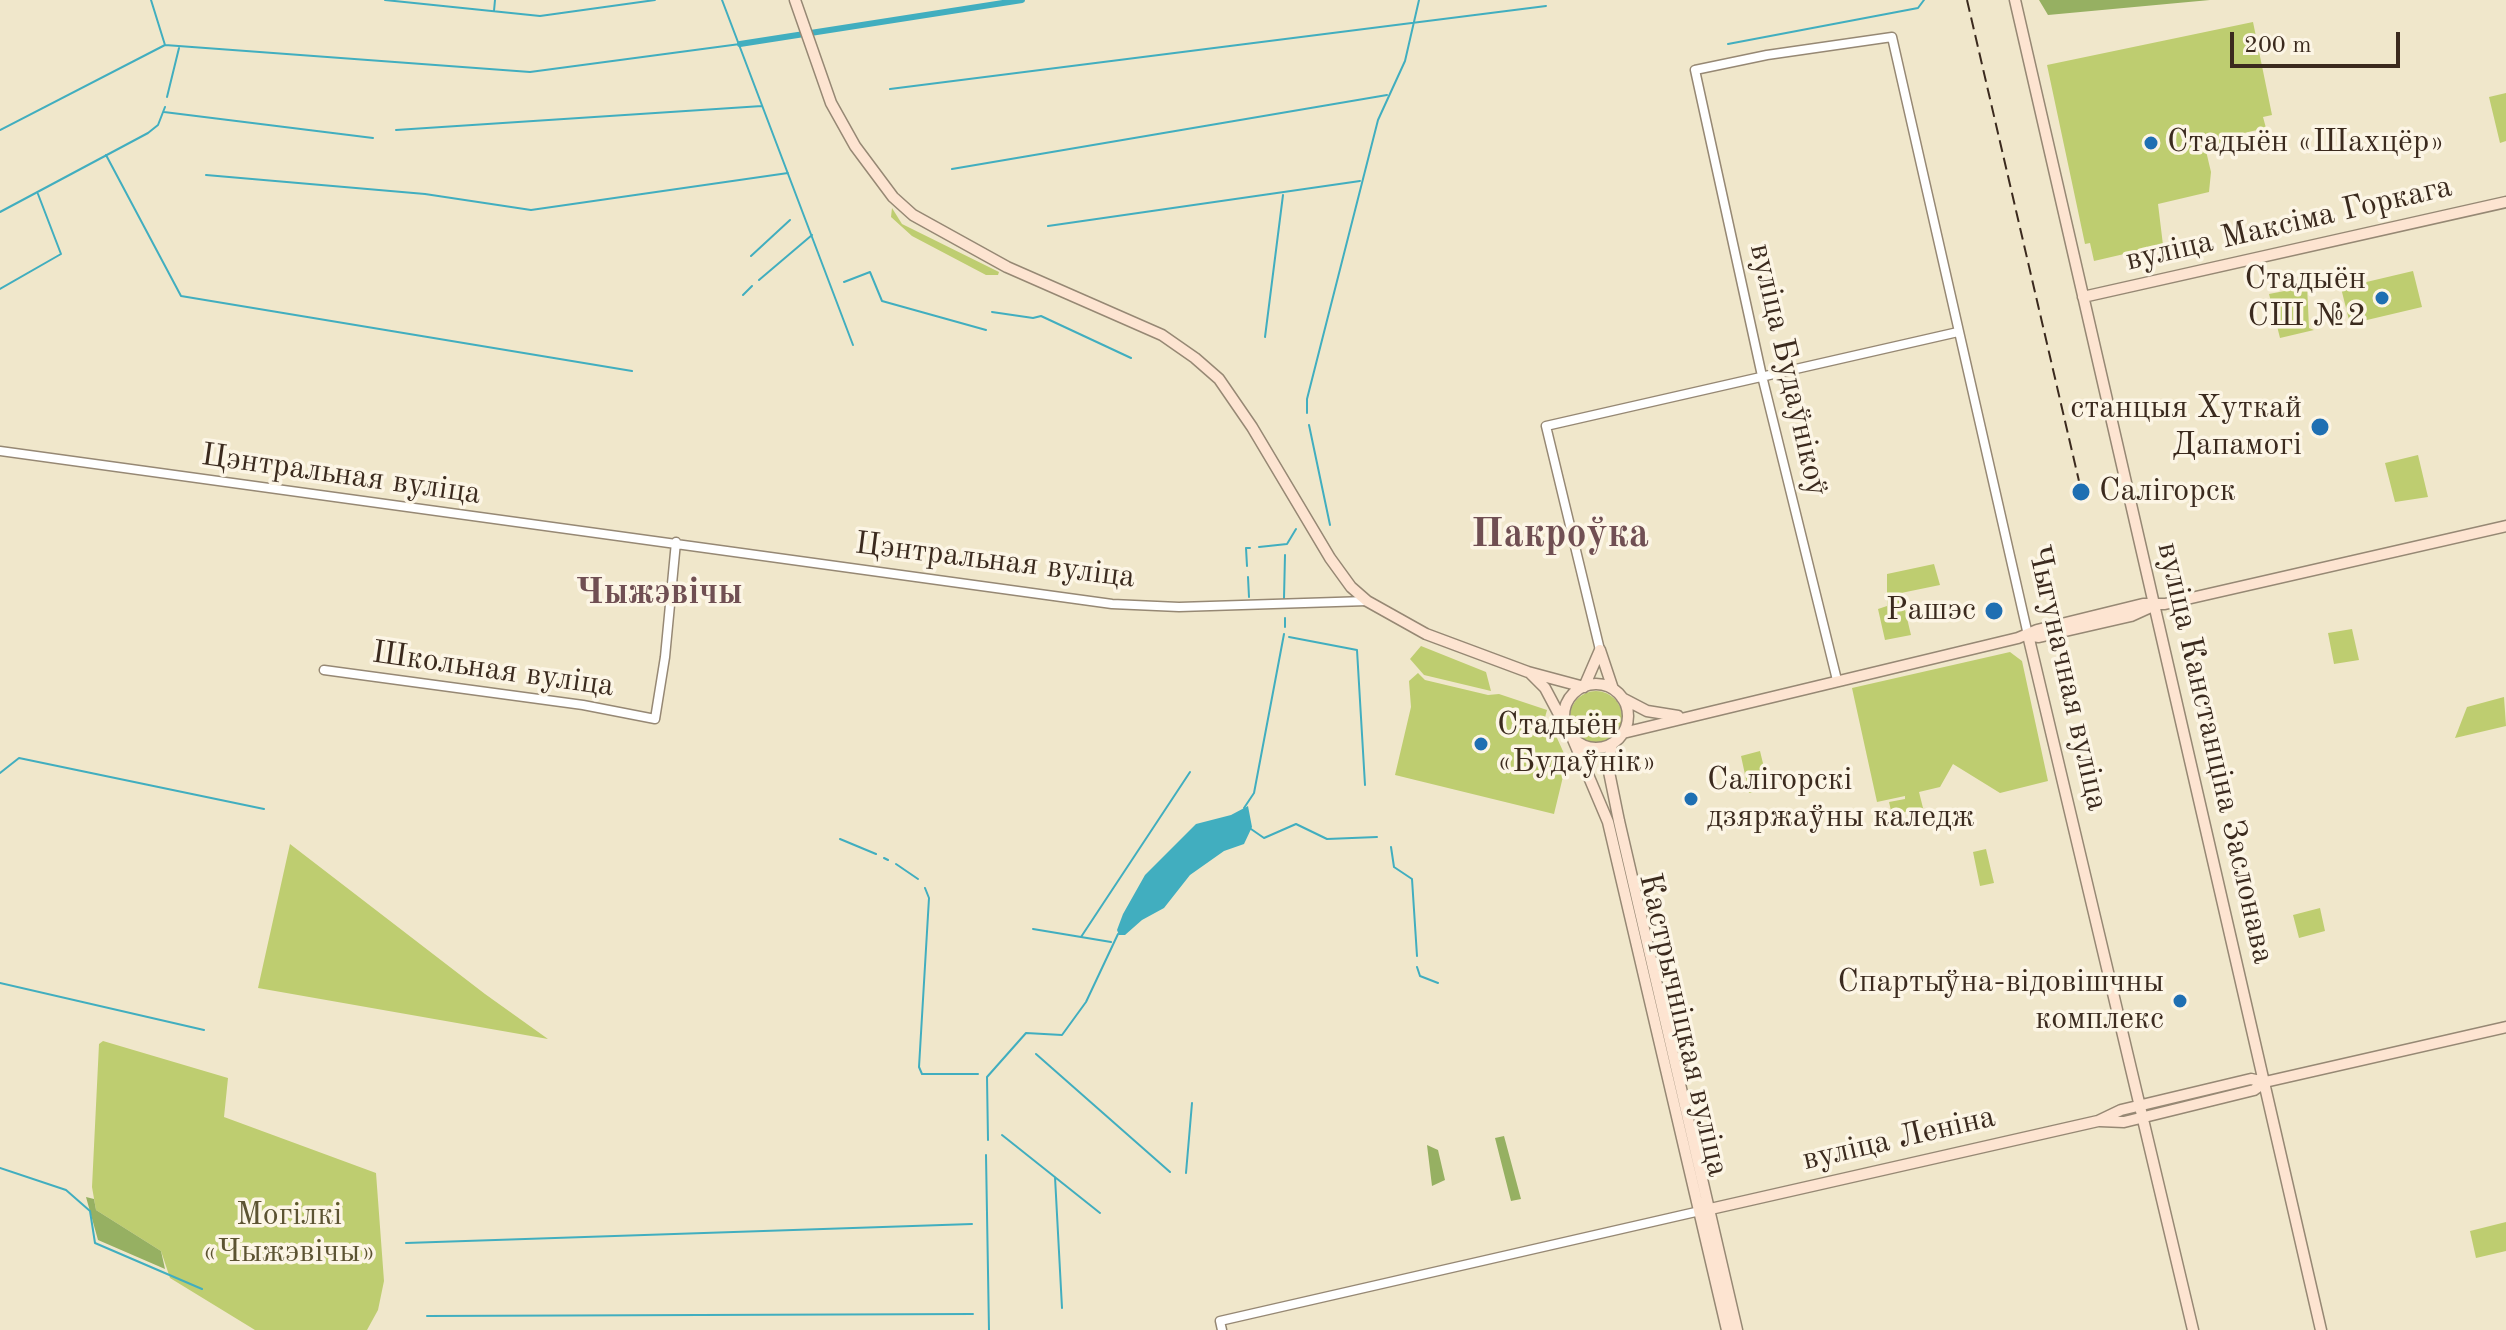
<!DOCTYPE html>
<html>
<head>
<meta charset="utf-8">
<style>
  body { margin:0 }
  #map { position:relative; width:2506px; height:1330px; overflow:hidden; background:#f0e7cb; font-family:"Old Standard TT",serif }
  canvas { display:block }
  .scale { position:absolute; left:2230px; top:32px; width:170px; height:36px; box-sizing:border-box; border:4px solid #3b2a1e; border-top:0; padding-left:10px; font-size:24px; line-height:28px; white-space:nowrap; color:#3b2a1e; -webkit-text-stroke:6px #fcf5e5; paint-order:stroke }
</style>
</head>
<body>
<div id="map">
<canvas width="2506" height="1330"></canvas>
<div class="scale">200 m</div>
</div>
<script>
const ctx = document.querySelector('canvas').getContext('2d');
ctx.lineJoin = 'round';
function fillPath(path, color) { ctx.fillStyle = color; ctx.fill(path, 'evenodd'); }
const poly = rows => new Path2D(rows.map(r => 'M' + r).join(''));
function strokePath(path, color, width, dash) { ctx.strokeStyle = color; ctx.lineWidth = width; ctx.lineCap = dash ? 'butt' : 'round'; ctx.setLineDash(dash || []); ctx.stroke(path); }
function write(font, color, halo, rows, align = 'center') {
  ctx.font = font + ' "Old Standard TT",serif'; ctx.lineWidth = 7; ctx.setLineDash([]); ctx.textBaseline = 'middle'; ctx.strokeStyle = halo; ctx.fillStyle = color; for (const [text, x, y, turn = 0] of rows) {
    ctx.save(); ctx.translate(x, y); ctx.rotate((+turn || 0) * Math.PI / 180); ctx.textAlign = isNaN(turn) ? turn : align; if (halo) ctx.strokeText(text, 0, 0); ctx.fillText(text, 0, 0); ctx.restore();
  }
}
const green = poly([
  [2253,22,2272,115,2263,117,2266,128,2244,133,2245,140,2241,142,2206,151,2211,172,2209,192,2158,204,2163,245,2094,261,2090,243,2085,244,2047,65],
  [2506,93,2506,141,2500,143,2489,97],
  [892,208,902,224,999,272,998,275,986,275,912,236,891,217],
  [2413,271,2422,307,2350,324,2341,288],
  [2303,284,2307,285,2309,328,2314,330,2280,338,2269,294,2300,288],
  [2418,455,2428,497,2395,502,2385,463],
  [1934,564,1940,585,1901,593,1911,635,1885,640,1878,609,1887,606,1887,574],
  [2352,629,2359,660,2334,664,2328,633],
  [1421,646,1486,672,1491,691,1424,675,1410,659],
  [2010,652,2022,661,2048,781,2000,793,1953,764,1940,787,1919,792,1923,808,1892,815,1889,802,1905,799,1905,796,1877,802,1852,688],
  [1418,673,1425,680,1488,695,1499,694,1547,710,1543,725,1552,727,1567,760,1554,814,1395,775,1411,707,1409,681],
  '1570 717a26 26 0 1 1 52 0a26 26 0 1 1-52 0Z',
  [2504,697,2506,726,2455,738,2467,707],
  [1760,751,1769,788,1749,793,1741,756],
  [290,844,485,994,548,1039,258,988],
  [1986,849,1994,883,1980,886,1973,852],
  [2320,908,2325,931,2299,938,2293,915],
  [103,1041,228,1078,224,1117,376,1173,384,1281,378,1310,367,1330,255,1330,170,1278,161,1251,96,1210,92,1187,99,1044],
  [2506,1222,2506,1251,2476,1258,2470,1231]
]);
const forest = poly([
  [2039,0,2210,0,2048,15],
  [1504,1136,1521,1199,1511,1201,1495,1138],
  [1427,1145,1438,1150,1445,1180,1432,1186],
  [86,1197,94,1199,96,1210,161,1251,165,1269,98,1240]
]);
const water = poly([
  [1248,806,1252,827,1244,844,1224,851,1190,875,1164,908,1142,920,1125,935,1119,935,1117,930,1123,914,1145,875,1196,824,1231,815]
]);
const stream = poly([
  [151,0,165,45],
  [385,0,540,16,655,0],
  [722,0,853,345],
  [494,11,495,0],
  [1728,44,1918,8,1924,0],
  [890,89,1546,6],
  [167,97,179,48],
  [164,112,373,138],
  [0,130,165,45,530,72,740,44],
  [396,130,762,106],
  [106,155,181,296,632,371],
  [952,169,1387,95],
  [206,175,425,194,531,210,788,173],
  [0,212,148,133,158,125,165,107],
  [1048,226,1360,181],
  [751,256,790,220],
  [759,280,812,235],
  [844,282,870,272,882,301,986,330],
  [0,289,61,254,38,194],
  [743,295,752,286],
  [992,312,1033,318,1041,316,1131,358],
  [1265,337,1283,195],
  [1307,413,1307,399,1378,120,1405,61,1419,0],
  [1309,425,1330,525],
  [1259,547,1287,544,1296,529],
  [1247,566,1246,548,1250,548],
  [1248,577,1249,597],
  [1284,598,1285,555],
  [1285,627,1285,618],
  [1289,637,1357,650,1365,785],
  [0,773,19,758,264,809],
  [1244,808,1254,793,1284,634],
  [1251,829,1264,838,1296,824,1327,839,1377,837],
  [840,839,876,854],
  [1391,847,1394,867,1412,879,1417,956],
  [884,858,888,860],
  [896,864,918,879],
  [925,888,929,898,919,1067,922,1074,978,1074],
  [1033,929,1111,942],
  [1081,937,1190,772],
  [1417,967,1420,976,1438,983],
  [0,983,204,1030],
  [1036,1054,1170,1172],
  [1002,1135,1100,1213],
  [988,1140,987,1077,1026,1033,1062,1035,1086,1002,1118,934],
  [986,1155,989,1330],
  [0,1168,66,1190,90,1211,95,1243,202,1289],
  [1186,1173,1192,1103],
  [1055,1177,1062,1308],
  [406,1243,972,1224],
  [427,1316,973,1314]
]);
const canal = poly([
  [740,44,1022,0]
]);
const tertiary = poly([
  [0,451,1112,604,1179,607,1367,601],
  [1600,650,1546,426,1958,332],
  [324,670,583,705,655,719,665,657,676,542],
  [1837,680,1762,376,1695,70,1767,55,1892,37,2028,635],
  [1222,1330,1220,1321,1700,1211]
]);
const secondary = poly([
  [795,0,831,103,855,146,893,197,913,215,1007,267,1162,335,1195,358,1219,379,1252,427,1330,558,1351,587,1367,601,1426,634,1528,672,1584,687],
  [2015,0,2321,1330],
  [2083,297,2506,202],
  [2028,635,2193,1330],
  [2028,635,2039,637,2131,616,2153,606],
  [1600,650,1613,689],
  [1530,673,1545,688,1563,722],
  '1564 716a32 32 0 1 1 64 0a32 32 0 1 1-64 0Z',
  [1584,687,1600,650],
  [1622,698,1647,711,1678,716],
  [1623,733,2018,638,2037,630,2143,604,2165,604,2506,526],
  [1572,737,1608,822,1727,1330],
  [1612,744,1608,767,1619,821,1737,1330],
  [2100,1121,2124,1122,2254,1090,2265,1082,2506,1027],
  [1706,1210,2098,1121,2121,1110,2251,1079,2265,1082]
]);
const rail = poly([
  [1967,0,2085,507]
]);
const markers = [
  [2151,143,8,"#1f6fb2"],
  [2382,298,8,"#1f6fb2"],
  [2320,427,10,"#1f6fb2"],
  [2081,492,10,"#1f6fb2"],
  [1994,611,10,"#1f6fb2"],
  [1481,744,8,"#1f6fb2"],
  [1691,799,8,"#1f6fb2"],
  [2180,1001,8,"#1f6fb2"]
];
const poiNames = [
  ["Стадыён «Шахцёр»",2167,143],
  ["Стадыён",2366,280,"right"],
  ["СШ №2",2366,317,"right"],
  ["станцыя Хуткай",2302,409,"right"],
  ["Дапамогі",2302,446,"right"],
  ["Салігорск",2099,492],
  ["Рашэс",1976,611,"right"],
  ["Стадыён",1497,726],
  ["«Будаўнік»",1497,763],
  ["Салігорскі",1707,781],
  ["дзяржаўны каледж",1707,818],
  ["Спартыўна-відовішчны",2164,983,"right"],
  ["комплекс",2164,1020,"right"]
];
const streetNames = [
  ["вуліца Максіма Горкага",2289,224,-13],
  ["вуліца Будаўнікоў",1788,370,77],
  ["Цэнтральная вуліца",341,475,8],
  ["Цэнтральная вуліца",995,561,7],
  ["Школьная вуліца",493,670,8],
  ["Чыгуначная вуліца",2067,678,77],
  ["вуліца Канстанціна Заслонава",2215,753,77],
  ["Кастрычніцкая вуліца",1683,1025,77],
  ["вуліца Леніна",1899,1139,-13]
];
const parkNames = [
  ["Могілкі",289,1216],
  ["«Чыжэвічы»",289,1253]
];
const quarterNames = [
  ["Чыжэвічы",659,594]
];
const districtNames = [
  ["Пакроўка",1560,536]
];
fillPath(green, '#becd70');
fillPath(forest, '#96b062');
fillPath(water, '#41aebf');
strokePath(stream, '#41aebf', 2);
strokePath(canal, '#41aebf', 6);
strokePath(tertiary, '#968874', 11);
strokePath(secondary, '#968874', 13);
strokePath(tertiary, '#fff', 8);
strokePath(secondary, '#fde4d1', 10);
strokePath(rail, '#3b2a1e', 2, [12, 6]);
for (const [x, y, r, color] of markers) { const dot = new Path2D(); dot.arc(x, y, r, 0, 2 * Math.PI); ctx.fillStyle = color; ctx.fill(dot); strokePath(dot, '#fcf5e5', 3); }
write('32px', '#3b2a1e', '#fcf5e5', poiNames, 'left');
write('32px', '#3b2a1e', '#fcf5e5', streetNames);
write('32px', '#5c5332', '#fcf5e5', parkNames);
write('bold 36px', '#704f53', '#fcf5e5', quarterNames);
write('bold 40px', '#704f53', '#fcf5e5', districtNames);
</script>
</body>
</html>
